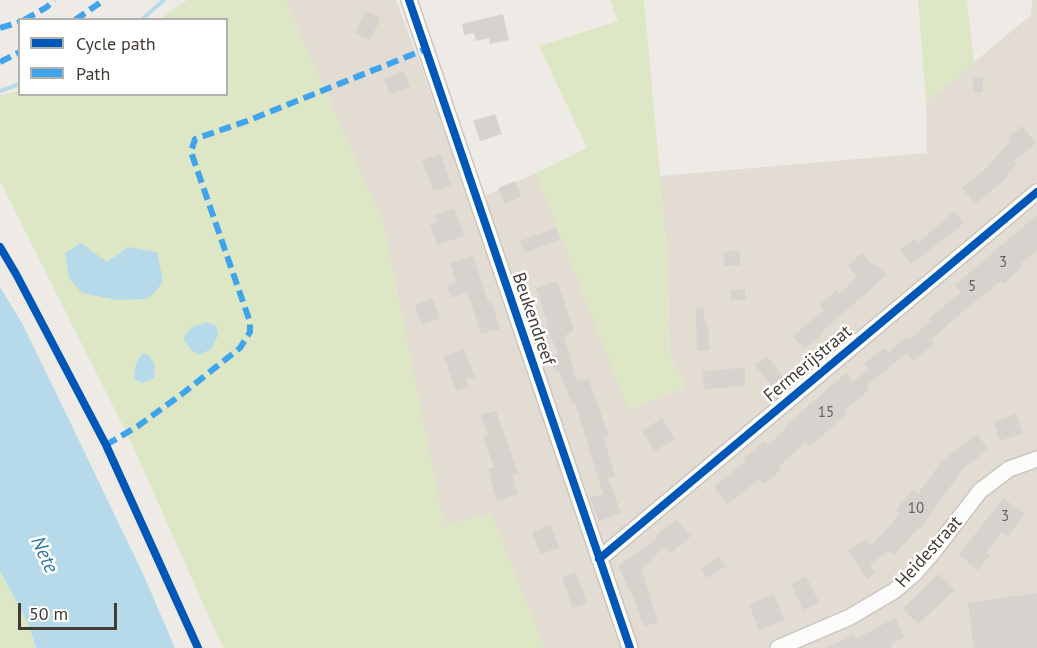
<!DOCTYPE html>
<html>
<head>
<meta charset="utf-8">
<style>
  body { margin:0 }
  #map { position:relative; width:1037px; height:648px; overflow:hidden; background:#eeebe6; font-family:"PT Sans",sans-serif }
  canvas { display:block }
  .legend { position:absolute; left:18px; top:18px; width:210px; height:78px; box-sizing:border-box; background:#fff; border:2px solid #b3b1ae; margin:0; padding:8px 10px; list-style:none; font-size:18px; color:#423b34 }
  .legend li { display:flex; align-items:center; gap:12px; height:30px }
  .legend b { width:30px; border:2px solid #b3b1ae }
  .scale { position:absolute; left:18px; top:603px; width:99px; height:27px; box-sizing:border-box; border:3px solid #423b34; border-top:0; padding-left:8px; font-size:18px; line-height:21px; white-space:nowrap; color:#423b34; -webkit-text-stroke:4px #fff; paint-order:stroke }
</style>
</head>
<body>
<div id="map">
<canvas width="1037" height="648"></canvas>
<ul class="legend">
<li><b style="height:8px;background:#0057b8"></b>Cycle path</li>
<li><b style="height:8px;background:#3fa4eb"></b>Path</li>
</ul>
<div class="scale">50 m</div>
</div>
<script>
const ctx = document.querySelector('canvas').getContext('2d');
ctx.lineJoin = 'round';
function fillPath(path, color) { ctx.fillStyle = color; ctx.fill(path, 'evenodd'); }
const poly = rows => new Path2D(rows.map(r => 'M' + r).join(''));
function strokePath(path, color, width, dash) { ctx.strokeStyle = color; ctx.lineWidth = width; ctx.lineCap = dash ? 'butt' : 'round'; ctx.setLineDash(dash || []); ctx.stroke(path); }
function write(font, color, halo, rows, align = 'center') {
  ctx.font = font + ' "PT Sans",sans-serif'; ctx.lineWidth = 5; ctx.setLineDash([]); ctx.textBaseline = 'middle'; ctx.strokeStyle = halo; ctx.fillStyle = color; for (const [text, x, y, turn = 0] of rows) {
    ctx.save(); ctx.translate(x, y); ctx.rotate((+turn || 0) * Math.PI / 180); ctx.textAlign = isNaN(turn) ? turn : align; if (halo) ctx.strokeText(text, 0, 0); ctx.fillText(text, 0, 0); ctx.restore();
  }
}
const residential = poly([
  [285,0,396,0,472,202,536,173,629,410,685,387,670,357,667,252,660,176,927,153,926,102,1031,15,1032,0,1037,0,1037,648,544,648,491,513,444,526,383,222]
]);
const green = poly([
  [187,0,285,0,383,222,444,525,491,513,544,648,223,648,132,444,0,181,0,95,19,91,20,94,226,94,226,20,160,19],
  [610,0,644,0,667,252,670,357,685,387,628,410,536,173,587,148,539,46,618,21],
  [918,0,967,0,974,64,926,102],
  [0,571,28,623,36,648,0,648]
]);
const water = poly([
  [81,243,107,262,128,247,157,252,163,281,156,291,147,299,117,300,82,293,69,278,65,253],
  [0,287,22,323,60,401,144,576,175,648,36,648,28,623,0,571],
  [206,322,216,326,218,335,211,349,199,355,191,350,184,340,185,334,193,327],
  [143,353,150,356,155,366,154,378,143,383,134,379,136,363]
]);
const stream = poly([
  [141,20,164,0],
  [0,91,20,84]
]);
const building = poly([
  [365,11,381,18,370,40,355,33],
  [503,14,509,40,490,44,489,38,476,41,474,33,464,35,462,24],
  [404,71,410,87,390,95,384,79],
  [973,77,983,77,983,92,973,92],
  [495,114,502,134,480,141,473,121],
  [1022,126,1036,143,1014,161,1017,164,1006,175,1008,177,975,204,962,188,986,168,1011,141,1008,137],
  [441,154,451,185,433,191,422,160],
  [515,181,521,197,504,204,498,188],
  [454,208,464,236,437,245,430,224,437,222,435,215],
  [954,211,964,223,911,264,900,250,915,238,918,243],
  [1037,215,1037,250,1021,263,1023,266,1003,284,1001,281,961,313,931,340,934,344,914,361,907,353,867,385,870,389,844,411,847,414,809,447,805,443,778,467,781,470,764,484,760,478,728,504,714,487,746,461,744,458,765,441,768,445,787,428,785,426,846,373,853,382,868,369,864,364,884,348,888,353,906,337,909,340,931,321,929,319,961,292,955,285],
  [556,228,560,239,525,253,520,241],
  [739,250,741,265,724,266,723,252],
  [862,253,874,266,876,264,887,275,821,332,823,334,804,349,793,336,824,310,820,304,837,290,840,293,858,277,848,266],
  [473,256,488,302,491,301,500,329,481,334,468,292,451,298,447,285,456,282,450,263],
  [557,281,574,331,564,336,577,382,588,378,609,436,604,438,615,476,608,478,621,513,599,521,590,498,603,494,575,403,572,404,559,371,554,372,550,356,558,354,546,325,548,324,536,288],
  [745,289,746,300,731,301,730,290],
  [433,299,440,318,422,325,415,305],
  [703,307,706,327,709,327,709,351,697,351,696,308],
  [464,349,475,377,466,380,468,387,456,391,444,356],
  [767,356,783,377,771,386,755,365],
  [745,367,745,386,704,389,703,372],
  [496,411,518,473,512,474,518,494,497,501,488,469,494,467,483,437,488,435,481,415],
  [1016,414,1023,433,1000,441,994,422],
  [662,418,675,439,655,451,642,431],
  [977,434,988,449,963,469,920,529,918,528,894,555,889,551,870,564,875,573,867,579,848,551,866,539,871,546,900,514,896,511,912,490,918,494,941,462],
  [1003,498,1025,514,1008,536,1002,532,986,552,990,555,978,570,959,555],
  [676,519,691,536,671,553,664,546,642,570,658,622,644,627,634,599,618,566,658,538,656,536],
  [551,525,559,548,540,554,532,532],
  [719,556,725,566,708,578,701,569],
  [576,572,587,603,573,608,562,577],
  [939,574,955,590,918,624,903,608],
  [806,576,819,602,803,610,791,584],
  [1037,593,1037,648,974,648,968,603],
  [774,594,784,620,759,630,749,604],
  [895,618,905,637,890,645,892,648,825,648,854,635,856,639]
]);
const minor = poly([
  [409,0,630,648],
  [599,559,1037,192],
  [778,648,850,617,894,591,914,574,934,551,980,491,1009,469,1037,459]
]);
const quiet = poly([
  [24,20,47,7,54,0],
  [75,20,104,0],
  [0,28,20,22],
  [0,62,20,52],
  [106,445,138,426,182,394,240,348,250,332,250,322,191,152,195,139,247,121,426,49]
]);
const cycleway = poly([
  [409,0,630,648],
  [0,247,16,274,106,445,198,648],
  [599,559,1037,192]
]);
const numberNames = [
  ["3",1003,263],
  ["5",972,287],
  ["15",826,413],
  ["10",916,509],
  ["3",1005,517]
];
const streetNames = [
  ["Beukendreef",533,319,71],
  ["Fermerijstraat",808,364,-40],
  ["Heidestraat",929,552,-48]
];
const waterNames = [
  ["Nete",44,555,65]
];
fillPath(residential, '#e2dcd3');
fillPath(green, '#dde7c6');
fillPath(water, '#b7daeb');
strokePath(stream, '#b7daeb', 4);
fillPath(building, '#d6d2cd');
strokePath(minor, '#cac7c2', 18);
strokePath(minor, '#fcfcfb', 15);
strokePath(quiet, '#3fa4eb', 6, [12, 6]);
strokePath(cycleway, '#0057b8', 8);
write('15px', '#68625c', null, numberNames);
write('18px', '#423b34', '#fff', streetNames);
write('italic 20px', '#2f7aa1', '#fff', waterNames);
</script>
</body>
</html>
